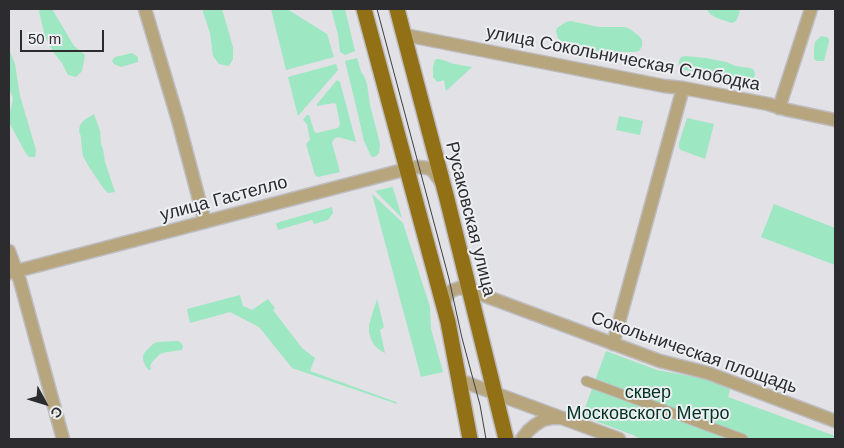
<!DOCTYPE html>
<html>
<head>
<meta charset="utf-8">
<style>
  body { margin:0 }
  #map { position:relative; width:844px; height:448px; overflow:hidden; background:#e1e1e6; font-family:Helvetica,sans-serif }
  canvas { display:block }
  .frame { position:absolute; inset:0; border:10px solid #2c2c2e; pointer-events:none }
  .north { position:absolute; left:20px; top:378px; width:50px; height:50px; -webkit-text-stroke:4px #eeeff3; paint-order:stroke; rotate:129deg; font-size:14px; font-weight:700; line-height:20px; text-align:center; color:#2c2c2e }
  .north::after { content:''; display:block; margin:auto; width:18px; height:22px; background:#2c2c2e; clip-path:polygon(50% 0,100% 100%,50% 72%,0 100%) }
  .scale { position:absolute; left:20px; top:30px; width:84px; height:22px; box-sizing:border-box; border:2px solid #2c2c2e; border-top:0; padding-left:6px; font-size:15px; line-height:18px; white-space:nowrap; color:#2c2c2e; -webkit-text-stroke:4px #eeeff3; paint-order:stroke }
</style>
</head>
<body>
<div id="map">
<canvas width="844" height="448"></canvas>
<div class="frame"></div>
<div class="north">С</div>
<div class="scale">50 m</div>
</div>
<script>
const ctx = document.querySelector('canvas').getContext('2d');
ctx.lineJoin = 'round';
function fillPath(path, color) { ctx.fillStyle = color; ctx.fill(path, 'evenodd'); }
const poly = rows => new Path2D(rows.map(r => 'M' + r).join(''));
function strokePath(path, color, width, dash) { ctx.strokeStyle = color; ctx.lineWidth = width; ctx.lineCap = dash ? 'butt' : 'round'; ctx.setLineDash(dash || []); ctx.stroke(path); }
function write(font, color, halo, rows, align = 'center') {
  ctx.font = font + ' Helvetica,sans-serif'; ctx.lineWidth = 4; ctx.setLineDash([]); ctx.textBaseline = 'middle'; ctx.strokeStyle = halo; ctx.fillStyle = color; for (const [text, x, y, turn = 0] of rows) {
    ctx.save(); ctx.translate(x, y); ctx.rotate((+turn || 0) * Math.PI / 180); ctx.textAlign = isNaN(turn) ? turn : align; if (halo) ctx.strokeText(text, 0, 0); ctx.fillText(text, 0, 0); ctx.restore();
  }
}
const green = poly([
  [42,9,52,9,74,46,85,55,82,71,76,77,68,75,62,63,54,53,45,37,39,11],
  [202,9,222,9,233,47,233,59,229,66,219,64,213,56,210,33],
  [271,9,287,9,327,34,334,57,286,70],
  [331,9,345,9,355,51,345,55,340,52,338,34],
  [707,9,740,9,738,17,736,21,732,23,717,18,710,14],
  [571,21,598,27,625,27,630,29,639,36,642,40,642,46,639,51,634,52,600,52,572,46,562,42,558,38,556,32,557,28,566,22],
  [821,36,826,37,829,39,829,41,824,61,817,61,814,59,814,48,815,42],
  [9,49,15,64,20,96,36,150,35,157,29,157,25,152,10,124,9,117,13,99,11,93,9,90],
  [132,53,138,57,138,62,121,67,114,64,112,61,115,57],
  [686,56,706,58,726,62,735,66,750,68,754,70,755,75,753,80,748,80,728,79,708,73,682,70,679,66,679,61,681,57],
  [357,58,361,72,364,76,367,84,370,105,380,144,379,153,376,156,373,157,371,156,364,141,357,110,345,61],
  [437,59,440,59,454,64,472,67,446,91,444,80,438,82,437,82,433,77,433,67,435,60],
  [336,64,338,70,298,116,288,77],
  [337,80,340,82,356,142,338,137,334,139,332,143,340,172,318,177,315,175,306,144,310,140,307,124,303,120,307,115,309,115,314,131,316,133,338,128,340,124,336,104,334,103,317,106,317,104],
  [94,114,100,131,101,144,103,149,105,162,115,192,108,193,104,189,89,167,83,156,82,150,81,137,79,131,80,125,84,120],
  [619,116,643,121,640,135,616,130],
  [687,118,714,124,705,159,681,150,679,148,679,143],
  [392,187,393,188,402,218,375,191],
  [372,194,403,223,430,307,431,329,443,372,421,377],
  [774,204,835,228,835,265,761,237],
  [332,207,333,213,328,220,314,224,312,220,278,230,276,223],
  [240,295,243,306,252,310,268,299,275,308,273,310,302,348,315,358,310,371,396,402,397,404,292,368,259,327,230,312,190,323,187,309],
  [377,299,384,327,380,330,385,353,381,351,375,346,371,339,369,332,369,325],
  [178,341,181,343,183,346,182,350,167,352,160,354,152,362,150,366,151,370,149,370,146,367,143,360,143,356,145,352,153,344,157,342],
  [606,351,657,370,705,379,729,388,730,391,728,397,835,436,835,439,640,439,633,435,582,416]
]);
const pedestrian = poly([
  [586,381,743,439]
]);
const minor = poly([
  [145,9,178,120,205,222],
  [405,35,664,86,683,88,768,104,788,110,835,120],
  [779,108,811,9],
  [9,251,20,281,63,439],
  [9,273,407,169,418,167,428,168,433,171,441,182],
  [444,306,446,297,451,291,459,288,469,290,660,361,708,373,835,421],
  [613,344,683,88],
  [459,380,619,439],
  [522,439,528,431,535,425,543,420,552,418,559,418]
]);
const primary = poly([
  [364,9,448,322,470,439],
  [397,9,447,199,506,439]
]);
const tram = poly([
  [377,9,449,279,462,338,480,405,486,439]
]);
const streetNames = [
  ["улица Сокольническая Слободка",623,59,11],
  ["улица Гастелло",224,199,-15],
  ["Русаковская улица",470,219,76],
  ["Сокольническая площадь",694,353,19]
];
const parkNames = [
  ["сквер",648,393],
  ["Московского Метро",648,414]
];
fillPath(green, '#9de7c2');
strokePath(pedestrian, '#bdbdc1', 11);
strokePath(minor, '#bdbdc1', 15);
strokePath(primary, '#bdbdc1', 18);
strokePath(pedestrian, '#b7a57e', 9);
strokePath(minor, '#b7a57e', 12);
strokePath(primary, '#927116', 15);
strokePath(tram, '#404043', 1);
write('18px', '#2c2c2e', '#eeeff3', streetNames);
write('18px', '#003421', '#eeeff3', parkNames);
</script>
</body>
</html>
